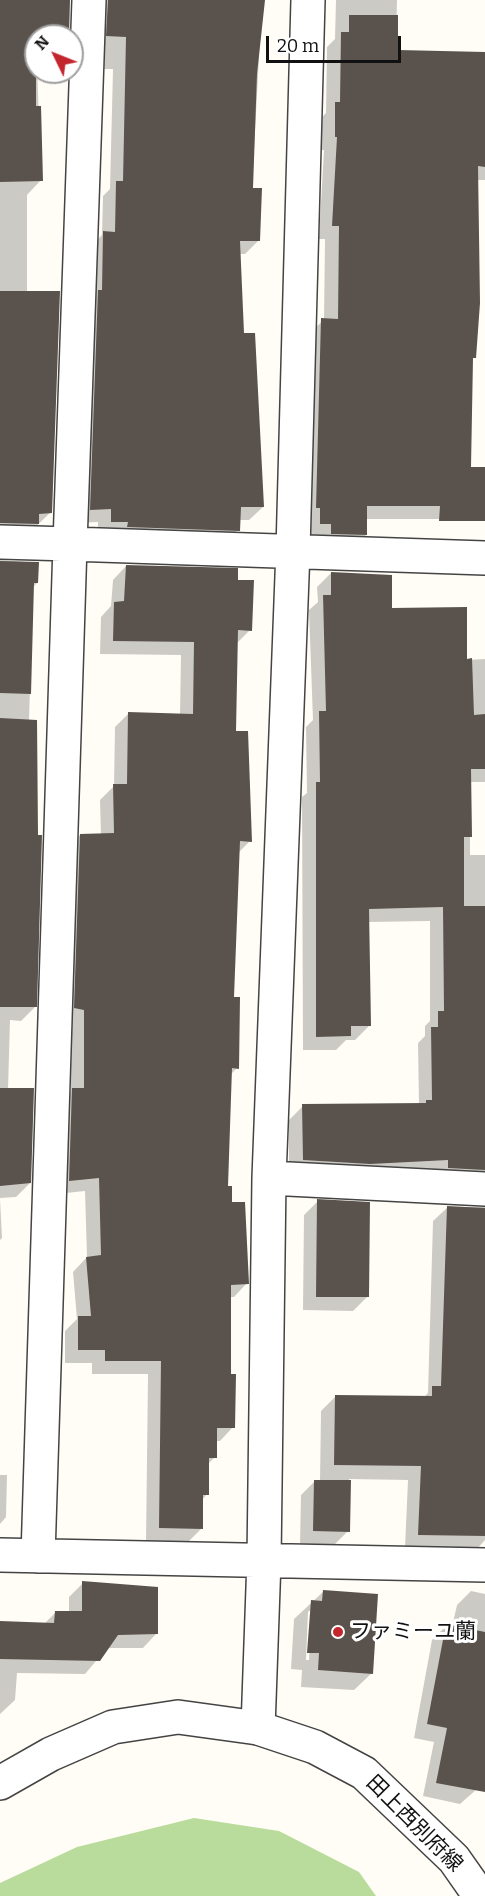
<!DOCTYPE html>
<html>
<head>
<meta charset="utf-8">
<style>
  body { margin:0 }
  #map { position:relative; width:485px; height:1896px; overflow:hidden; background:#fffdf5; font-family:Bitter,serif }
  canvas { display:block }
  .north { position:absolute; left:24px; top:24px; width:60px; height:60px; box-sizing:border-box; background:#fff; border:2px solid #a0a0a0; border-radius:50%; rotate:313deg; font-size:16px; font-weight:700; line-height:24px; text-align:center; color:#111 }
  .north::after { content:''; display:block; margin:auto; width:21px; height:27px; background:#c4262e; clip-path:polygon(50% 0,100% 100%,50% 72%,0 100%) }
  .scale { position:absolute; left:266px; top:36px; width:135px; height:27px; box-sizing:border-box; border:3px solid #111; border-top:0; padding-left:8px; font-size:18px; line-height:21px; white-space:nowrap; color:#111; -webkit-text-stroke:4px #fff; paint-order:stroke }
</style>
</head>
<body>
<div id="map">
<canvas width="485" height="1896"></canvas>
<div class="north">N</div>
<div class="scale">20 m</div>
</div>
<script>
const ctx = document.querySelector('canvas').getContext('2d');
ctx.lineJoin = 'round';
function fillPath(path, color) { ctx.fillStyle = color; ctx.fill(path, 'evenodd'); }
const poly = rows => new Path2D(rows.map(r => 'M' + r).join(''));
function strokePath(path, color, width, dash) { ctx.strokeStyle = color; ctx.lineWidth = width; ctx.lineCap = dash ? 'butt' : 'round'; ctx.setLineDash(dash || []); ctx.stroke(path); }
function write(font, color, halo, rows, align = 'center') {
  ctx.font = font + ' Bitter,"Noto Sans JP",serif'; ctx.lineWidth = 6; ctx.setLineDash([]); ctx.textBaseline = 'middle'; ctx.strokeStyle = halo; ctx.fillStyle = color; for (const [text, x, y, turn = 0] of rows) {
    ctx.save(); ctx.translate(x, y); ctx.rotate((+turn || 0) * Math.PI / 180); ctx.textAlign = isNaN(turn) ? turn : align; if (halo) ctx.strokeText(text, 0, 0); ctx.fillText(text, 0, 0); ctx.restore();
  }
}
const forest = poly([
  [194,1818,279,1831,359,1872,376,1896,0,1896,0,1883,77,1847]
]);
const shadow = poly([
  [0,0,69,0,68,36,36,36,41,180,27,195,27,292,51,512,24,538,0,538],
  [88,0,262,0,252,189,259,240,245,254,239,254,242,335,263,507,249,520,239,520,238,530,225,544,98,535,98,522,77,523,90,247,102,235,103,196,110,189,113,69,93,69],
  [336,0,397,0,396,52,485,53,485,180,477,180,450,519,365,519,366,535,352,549,306,537,308,334,324,320,325,239,319,239,324,150,321,150,322,117,326,113,327,47,335,39],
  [0,560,37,563,37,583,33,587,29,721,35,1007,21,1021,10,1020,8,1090,30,1183,16,1197,0,1198],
  [126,566,236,581,250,630,236,644,235,733,250,841,238,853,233,998,237,1068,230,1075,226,1188,247,1283,234,1297,230,1297,229,1376,233,1427,220,1441,215,1441,215,1457,207,1465,207,1494,202,1500,202,1528,188,1542,146,1541,148,1374,92,1374,92,1363,65,1363,65,1331,77,1319,73,1272,87,1257,85,1191,56,1194,58,1104,71,1091,66,849,80,835,101,835,100,800,114,786,115,727,128,714,180,715,181,655,100,654,101,617,111,606,113,580],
  [331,573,466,660,485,659,485,782,470,782,470,855,485,855,485,1191,289,1173,289,1120,303,1106,419,1105,418,1043,425,1036,425,1026,430,1021,430,921,368,922,369,1026,355,1040,346,1040,336,1050,303,1050,302,797,307,793,306,727,313,720,309,610,318,602,317,587],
  [0,1199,2,1238,0,1240],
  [318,1201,367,1297,353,1311,303,1310,304,1215],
  [448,1207,485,1207,485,1540,476,1550,405,1548,408,1480,349,1479,348,1531,334,1545,300,1544,301,1495,315,1481,320,1481,321,1411,335,1397,423,1398,428,1393,433,1221],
  [0,1475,7,1475,6,1517,0,1524],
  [83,1583,156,1634,143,1648,107,1648,85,1674,17,1673,15,1700,0,1714,0,1622,44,1624,56,1612,69,1613,69,1597],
  [471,1591,485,1594,485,1782,460,1804,423,1796,434,1742,414,1738,432,1640,446,1626,452,1627,457,1605],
  [323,1592,372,1673,354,1690,301,1687,302,1670,291,1669,294,1619],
  [312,1609,309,1660,306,1660,308,1612]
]);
const building = poly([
  [0,0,70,0,69,36,36,36,36,106,41,106,43,181,0,182],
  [108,0,265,0,257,74,253,188,262,188,260,241,240,241,244,333,255,333,264,507,241,507,240,531,127,527,128,522,111,522,111,509,90,510,98,290,102,290,103,231,115,232,116,181,123,181,126,37,106,36],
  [349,15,398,15,398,50,485,52,485,167,478,166,480,303,476,358,473,358,471,467,485,467,485,521,439,521,440,506,367,506,367,535,331,534,331,524,320,524,320,508,316,508,321,318,338,319,339,226,332,226,337,137,335,137,335,102,340,102,341,32,349,32],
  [0,291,60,291,52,513,39,514,39,524,0,523],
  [0,561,39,562,38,583,34,583,31,694,0,693],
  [126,565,238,568,238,580,254,580,252,631,238,630,236,731,248,731,252,842,240,841,234,997,240,997,239,1069,232,1068,228,1186,232,1186,232,1202,245,1202,249,1284,231,1285,231,1374,236,1374,235,1428,217,1428,217,1458,209,1458,209,1495,203,1495,203,1529,159,1528,161,1361,105,1361,105,1350,78,1350,78,1316,91,1316,86,1257,101,1255,99,1178,69,1181,72,1088,84,1088,84,1010,74,1008,80,834,114,833,113,784,127,784,128,712,193,714,194,642,113,641,114,602,124,601],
  [331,572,392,575,392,608,467,607,467,659,472,658,474,715,485,714,485,769,471,769,472,837,464,837,464,906,485,906,485,1170,448,1168,448,1160,370,1164,303,1160,302,1104,426,1103,426,1100,432,1100,431,1027,438,1027,438,1011,444,1011,443,907,369,909,371,1026,351,1026,351,1036,316,1037,316,782,320,782,319,711,326,711,323,595,331,595],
  [0,718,37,720,38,835,42,835,37,1007,0,1007],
  [0,1088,34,1088,31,1183,0,1186],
  [317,1199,370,1202,369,1297,316,1297],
  [447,1206,485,1208,485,1536,418,1535,421,1466,334,1465,335,1395,432,1396,432,1386,441,1386],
  [314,1480,351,1480,350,1532,313,1531],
  [82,1581,158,1587,158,1634,118,1635,100,1661,0,1659,0,1621,54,1623,55,1611,82,1611],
  [323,1590,378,1594,373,1674,318,1670,319,1653,307,1653,311,1600,322,1601],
  [446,1624,485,1632,485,1792,436,1783,447,1728,427,1724]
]);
const minor = poly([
  [0,542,70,544,89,0],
  [269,1178,485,1189],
  [0,1555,485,1565],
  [38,1556,70,544,485,558],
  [258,1728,264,1560,269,1178,293,550,308,0]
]);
const tertiary = poly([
  [0,1783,51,1754,113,1727,178,1717,258,1728,315,1747,364,1773,454,1859,480,1896]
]);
const markers = [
  [338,1632,6,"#c4262e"]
];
const poiNames = [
  ["ファミーユ蘭",350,1632]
];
const streetNames = [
  ["田上西別府線",414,1824,45]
];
fillPath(forest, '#b9dc9c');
fillPath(shadow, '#0003');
fillPath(building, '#5a524d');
strokePath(minor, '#444', 36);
strokePath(tertiary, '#444', 36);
strokePath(minor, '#fff', 33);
strokePath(tertiary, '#fff', 33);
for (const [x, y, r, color] of markers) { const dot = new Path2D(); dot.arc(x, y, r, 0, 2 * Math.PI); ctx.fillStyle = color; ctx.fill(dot); strokePath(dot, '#fff', 2); }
write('21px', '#111', '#fff', poiNames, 'left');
write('21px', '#111', '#fff', streetNames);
</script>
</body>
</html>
